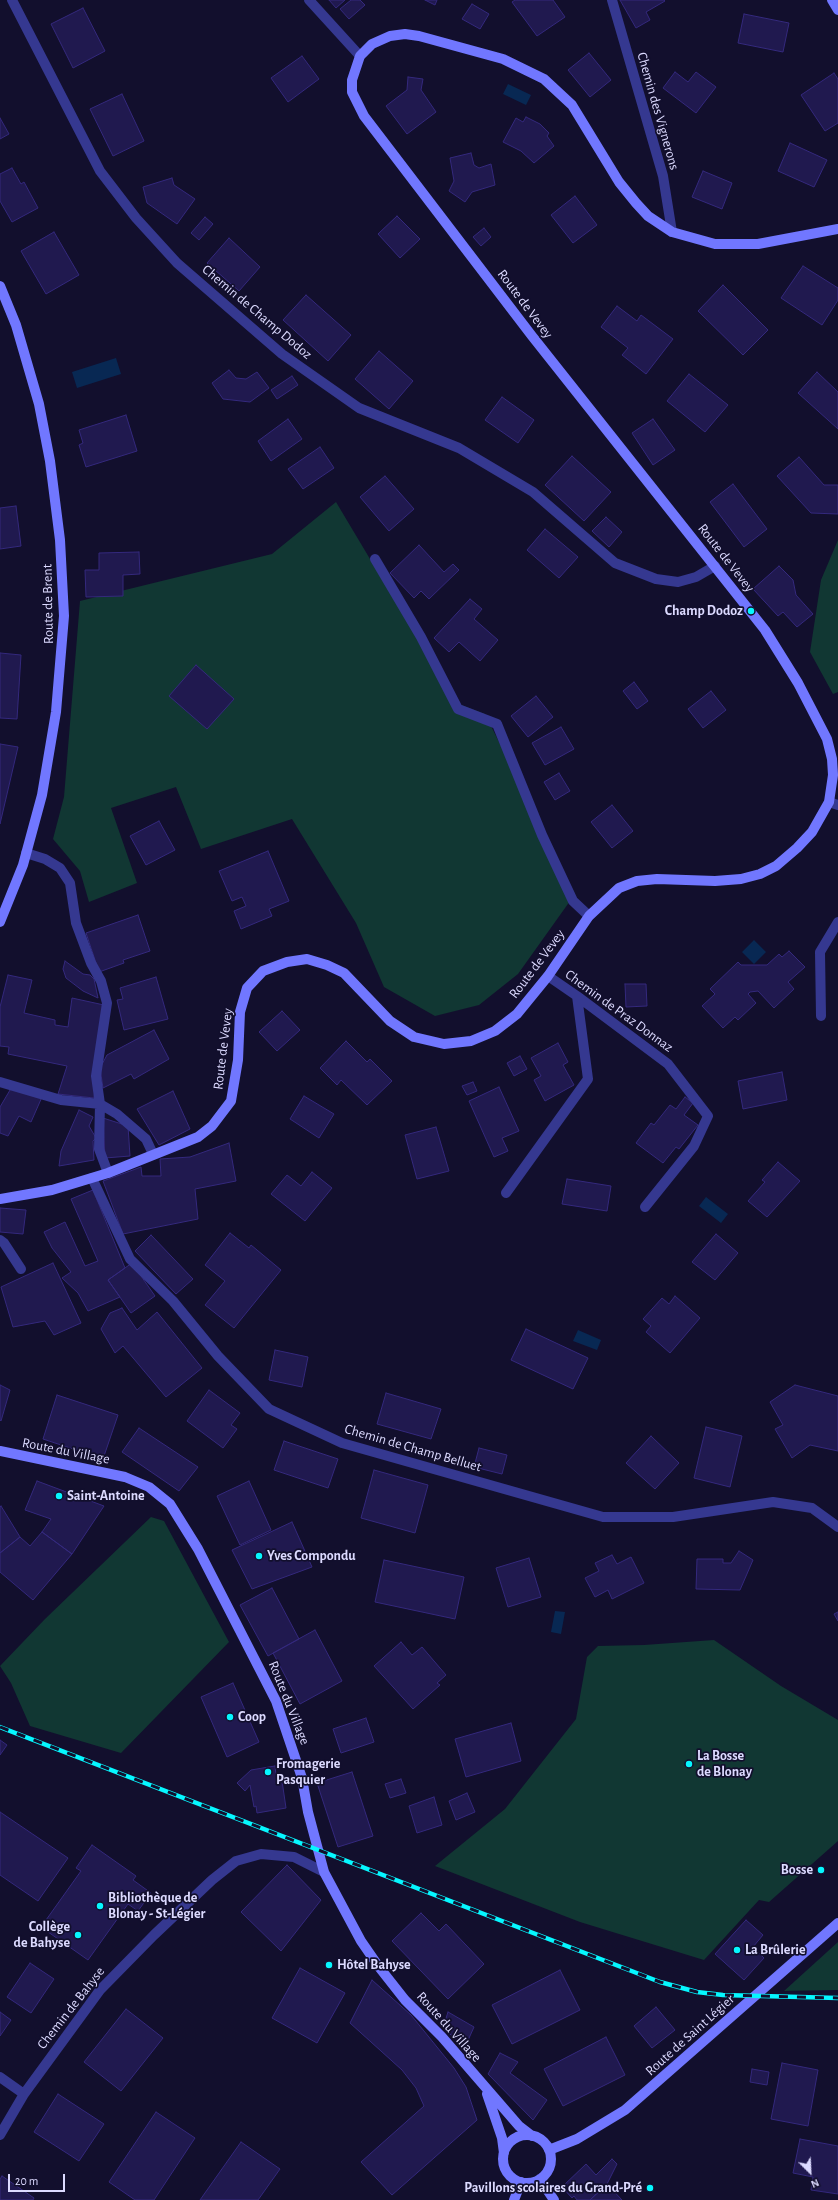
<!DOCTYPE html>
<html>
<head>
<meta charset="utf-8">
<style>
  body { margin:0 }
  #map { position:relative; width:838px; height:2200px; overflow:hidden; background:#120f2d; font-family:"Alegreya Sans",sans-serif }
  canvas { display:block }
  .north { position:absolute; left:790px; top:2152px; width:40px; height:40px; -webkit-text-stroke:3px #120f2d; paint-order:stroke; rotate:156deg; font-size:11px; font-weight:700; line-height:16px; text-align:center; color:#dcdaff }
  .north::after { content:''; display:block; margin:auto; width:14px; height:18px; background:#dcdaff; clip-path:polygon(50% 0,100% 100%,50% 72%,0 100%) }
  .scale { position:absolute; left:8px; top:2174px; width:57px; height:18px; box-sizing:border-box; border:2px solid #dcdaff; border-top:0; padding-left:5px; font-size:12px; line-height:14px; white-space:nowrap; color:#dcdaff; -webkit-text-stroke:3px #120f2d; paint-order:stroke }
</style>
</head>
<body>
<div id="map">
<canvas width="838" height="2200"></canvas>
<div class="north">N</div>
<div class="scale">20 m</div>
</div>
<script>
const ctx = document.querySelector('canvas').getContext('2d');
ctx.lineJoin = 'round';
function fillPath(path, color) { ctx.fillStyle = color; ctx.fill(path, 'evenodd'); }
const poly = rows => new Path2D(rows.map(r => 'M' + r).join(''));
function strokePath(path, color, width, dash) { ctx.strokeStyle = color; ctx.lineWidth = width; ctx.lineCap = dash ? 'butt' : 'round'; ctx.setLineDash(dash || []); ctx.stroke(path); }
function write(font, color, halo, rows, align = 'center') {
  ctx.font = font + ' "Alegreya Sans",sans-serif'; ctx.lineWidth = 3.5; ctx.setLineDash([]); ctx.textBaseline = 'middle'; ctx.strokeStyle = halo; ctx.fillStyle = color; for (const [text, x, y, turn = 0] of rows) {
    ctx.save(); ctx.translate(x, y); ctx.rotate((+turn || 0) * Math.PI / 180); ctx.textAlign = isNaN(turn) ? turn : align; if (halo) ctx.strokeText(text, 0, 0); ctx.fillText(text, 0, 0); ctx.restore();
  }
}
const green = poly([
  [336,502,456,703,485,714,575,894,518,974,479,1005,435,1016,384,987,356,923,292,819,201,849,176,787,111,808,137,883,89,902,80,871,53,839,64,797,80,601,272,554],
  [838,540,838,692,833,694,810,652,821,580],
  [151,1517,164,1521,229,1642,121,1753,30,1726,11,1683,0,1666,45,1619],
  [714,1640,781,1686,838,1720,838,1841,769,1902,759,1900,704,1960,580,1922,435,1866,505,1809,576,1719,587,1657,598,1646,644,1645],
  [838,1942,838,1990,784,1991]
]);
const water = poly([
  [508,84,531,95,526,105,503,94],
  [116,358,121,374,77,388,72,372],
  [754,940,766,952,754,964,742,952],
  [706,1197,728,1214,721,1223,699,1206],
  [578,1330,601,1340,597,1350,573,1341],
  [555,1611,565,1612,561,1634,551,1632]
]);
const building = poly([
  [329,0,345,0,336,8,329,0],
  [351,0,360,0,365,5,349,19,340,9,351,0],
  [425,0,437,0,435,5,425,0],
  [515,0,553,0,565,17,537,36,512,2,515,0],
  [620,0,664,0,665,1,646,12,650,20,636,28,620,0],
  [472,4,489,14,480,29,462,19,472,4],
  [83,8,105,51,73,68,51,24,83,8],
  [744,14,789,23,783,52,738,43,744,14],
  [589,53,611,80,590,97,568,70,589,53],
  [302,56,319,79,288,102,271,78,302,56],
  [675,72,688,82,696,72,716,87,696,113,663,88,675,72],
  [834,73,838,79,838,123,825,131,801,95,834,73],
  [408,77,423,79,421,90,436,112,407,134,386,106,407,90,408,77],
  [122,94,144,141,113,156,90,109,122,94],
  [526,117,540,124,549,133,547,136,554,146,534,163,521,151,503,142,516,118,523,122,526,117],
  [0,118,9,134,0,139,0,118],
  [790,143,827,160,814,187,778,171,790,143],
  [471,153,474,165,479,168,491,164,495,185,472,192,465,202,449,191,454,181,450,158,471,153],
  [12,168,21,184,24,182,38,208,12,222,0,201,0,174,12,168],
  [703,171,732,183,722,209,692,197,703,171],
  [172,178,174,185,195,199,177,224,147,203,143,187,172,178],
  [575,196,597,225,573,243,551,215,575,196],
  [397,216,420,239,400,258,378,234,397,216],
  [205,217,213,224,199,240,191,233,205,217],
  [484,228,491,237,481,246,473,237,484,228],
  [54,232,79,275,46,294,21,251,54,232],
  [229,238,260,267,239,291,207,263,229,238],
  [803,266,838,288,838,300,822,325,781,298,803,266],
  [723,285,768,330,743,355,698,311,723,285],
  [306,295,351,335,328,361,283,320,306,295],
  [617,306,637,321,641,315,673,339,646,374,622,355,628,348,601,327,617,306],
  [379,351,413,381,389,409,355,379,379,351],
  [229,370,236,378,246,379,257,372,269,388,250,402,223,399,212,383,229,370],
  [817,372,838,392,838,429,798,393,817,372],
  [689,374,728,405,705,432,667,401,689,374],
  [292,376,298,385,277,399,271,390,292,376],
  [502,397,534,420,518,443,485,420,502,397],
  [126,415,137,451,86,467,79,445,83,443,79,430,126,415],
  [288,419,302,439,271,461,258,441,288,419],
  [653,419,675,450,653,465,632,433,653,419],
  [320,447,334,468,303,489,288,469,320,447],
  [572,456,611,492,584,521,545,485,572,456],
  [799,457,824,485,838,485,838,514,811,513,777,476,799,457],
  [385,476,414,509,389,531,360,497,385,476],
  [733,484,767,529,744,547,710,502,733,484],
  [16,506,21,546,0,549,0,508,16,506],
  [606,517,622,532,609,547,592,531,606,517],
  [545,529,578,557,559,578,527,550,545,529],
  [419,545,444,572,453,564,459,570,429,599,421,591,414,598,390,573,419,545],
  [139,552,140,574,123,575,123,596,86,597,85,570,99,570,99,553,139,552],
  [779,566,793,580,796,595,813,614,797,627,783,612,778,616,753,589,779,566],
  [470,599,482,609,474,619,498,640,480,661,459,642,449,652,434,638,470,599],
  [0,653,21,655,17,719,0,718,0,653],
  [196,665,234,699,207,729,169,696,196,665],
  [634,682,648,701,637,709,623,691,634,682],
  [711,691,726,710,703,728,688,709,711,691],
  [536,696,553,717,528,737,511,716,536,696],
  [561,727,574,749,545,765,532,743,561,727],
  [0,744,18,747,0,824,0,744],
  [559,773,570,791,555,800,544,782,559,773],
  [612,805,633,831,612,848,591,822,612,805],
  [159,821,175,850,146,865,130,836,159,821],
  [268,851,289,901,269,909,272,916,241,929,234,911,246,906,242,897,232,901,219,871,268,851],
  [138,915,150,951,123,960,124,963,99,972,86,933,138,915],
  [789,951,805,967,788,982,794,989,774,1008,758,991,750,992,748,994,756,1003,738,1020,735,1017,723,1028,702,1006,715,994,710,989,738,962,741,965,767,965,779,954,782,957,789,951],
  [65,961,83,974,90,975,94,979,98,998,83,991,66,978,63,969,65,961],
  [8,975,32,980,24,1013,55,1020,55,1025,68,1027,72,998,104,1005,94,1098,58,1094,67,1066,8,1054,9,1047,0,1046,0,1007,8,975],
  [156,977,168,1019,124,1030,117,1000,123,999,120,988,156,977],
  [625,984,646,984,647,1006,626,1007,625,984],
  [282,1011,300,1030,277,1051,259,1032,282,1011],
  [154,1030,169,1059,134,1079,131,1074,103,1088,100,1068,107,1055,154,1030],
  [346,1041,367,1062,370,1059,392,1081,367,1105,341,1080,337,1085,320,1068,346,1041],
  [558,1043,568,1062,563,1065,574,1085,545,1101,534,1080,541,1076,531,1058,558,1043],
  [520,1056,527,1069,514,1076,507,1063,520,1056],
  [782,1072,787,1100,743,1109,738,1081,782,1072],
  [473,1082,477,1091,467,1095,462,1086,473,1082],
  [13,1085,42,1097,31,1122,19,1116,8,1136,0,1133,0,1107,13,1085],
  [499,1087,519,1131,502,1138,508,1151,494,1157,469,1101,499,1087],
  [173,1091,190,1129,159,1145,137,1109,173,1091],
  [304,1096,334,1114,319,1138,290,1119,304,1096],
  [685,1097,693,1103,684,1115,698,1125,679,1149,676,1147,663,1163,636,1143,651,1123,654,1125,670,1105,676,1109,685,1097],
  [79,1110,93,1117,89,1126,96,1138,93,1141,94,1160,59,1166,61,1151,79,1110],
  [103,1118,128,1126,130,1156,105,1158,103,1118],
  [436,1127,449,1171,417,1179,405,1135,436,1127],
  [229,1143,236,1181,195,1189,198,1219,123,1234,103,1181,141,1167,142,1176,161,1176,160,1159,190,1157,229,1143],
  [778,1162,800,1181,767,1217,748,1201,765,1182,762,1180,778,1162],
  [312,1172,332,1188,305,1221,271,1194,287,1175,301,1186,312,1172],
  [567,1179,611,1186,607,1211,562,1204,567,1179],
  [93,1190,125,1268,108,1280,120,1297,88,1311,78,1293,62,1278,71,1272,52,1248,44,1232,65,1222,85,1266,98,1261,71,1199,93,1190],
  [0,1208,26,1210,23,1234,0,1232,0,1208],
  [230,1233,249,1248,251,1245,281,1270,234,1328,205,1305,225,1281,205,1265,230,1233],
  [716,1234,738,1253,715,1280,692,1262,716,1234],
  [151,1235,193,1279,176,1294,135,1251,151,1235],
  [53,1263,81,1323,54,1335,45,1321,13,1327,1,1287,53,1263],
  [132,1263,155,1296,131,1313,108,1280,132,1263],
  [675,1296,700,1318,670,1353,646,1332,651,1326,643,1319,662,1298,669,1304,675,1296],
  [122,1308,137,1330,157,1312,202,1368,166,1397,123,1346,115,1353,101,1329,110,1313,122,1308],
  [526,1329,588,1358,573,1389,511,1360,526,1329],
  [275,1350,308,1357,302,1387,269,1380,275,1350],
  [0,1385,10,1390,1,1421,0,1420,0,1385],
  [795,1385,838,1396,838,1451,810,1445,792,1458,775,1429,783,1425,770,1402,795,1385],
  [209,1390,240,1413,231,1425,237,1429,223,1448,187,1421,209,1390],
  [386,1393,441,1409,431,1439,377,1424,386,1393],
  [57,1395,118,1415,103,1459,43,1439,57,1395],
  [706,1427,742,1436,730,1487,694,1478,706,1427],
  [139,1428,198,1467,179,1491,122,1452,139,1428],
  [651,1436,679,1463,655,1489,626,1463,651,1436],
  [284,1441,338,1459,328,1488,274,1470,284,1441],
  [479,1448,507,1455,502,1474,474,1467,479,1448],
  [374,1470,428,1485,415,1533,361,1518,374,1470],
  [37,1481,104,1506,72,1554,42,1532,51,1519,25,1510,37,1481],
  [249,1481,271,1530,240,1545,217,1496,249,1481],
  [1,1506,20,1537,0,1553,0,1507,1,1506],
  [292,1522,312,1567,252,1589,232,1550,292,1522],
  [42,1532,72,1554,33,1600,0,1572,0,1553,20,1537,30,1546,42,1532],
  [739,1551,753,1560,740,1590,696,1589,697,1559,723,1559,723,1563,731,1563,739,1551],
  [612,1555,617,1564,631,1557,644,1583,612,1599,608,1590,595,1597,585,1578,599,1571,595,1563,612,1555],
  [529,1558,541,1597,508,1607,496,1568,529,1558],
  [384,1560,464,1577,455,1619,375,1602,384,1560],
  [272,1588,299,1639,268,1656,240,1605,272,1588],
  [838,1612,838,1621,834,1614,838,1612],
  [315,1630,342,1681,300,1704,273,1653,315,1630],
  [401,1642,412,1655,422,1647,446,1675,437,1683,440,1685,413,1709,374,1666,401,1642],
  [233,1683,259,1742,227,1757,201,1697,233,1683],
  [366,1718,374,1742,341,1753,333,1729,366,1718],
  [511,1723,521,1761,466,1777,455,1739,511,1723],
  [0,1740,7,1745,0,1755,0,1740],
  [275,1766,276,1775,281,1774,286,1808,257,1813,256,1806,254,1807,250,1785,245,1791,237,1783,251,1770,275,1766],
  [352,1772,373,1836,338,1847,317,1783,352,1772],
  [401,1779,406,1793,390,1798,385,1784,401,1779],
  [467,1793,475,1812,456,1820,449,1801,467,1793],
  [434,1797,442,1825,417,1833,409,1806,434,1797],
  [0,1812,68,1858,38,1901,0,1875,0,1812],
  [92,1845,136,1876,133,1880,151,1893,138,1911,128,1904,88,1960,41,1927,81,1871,76,1868,92,1845],
  [287,1865,321,1900,281,1951,241,1912,287,1865],
  [421,1913,439,1931,446,1924,484,1964,448,1999,392,1941,421,1913],
  [746,1920,763,1935,753,1947,764,1958,744,1980,715,1954,746,1920],
  [30,1963,54,1979,31,2013,7,1997,30,1963],
  [300,1968,345,1993,317,2043,272,2018,300,1968],
  [560,1970,580,2010,512,2044,492,2005,560,1970],
  [372,1980,411,2015,454,2068,466,2087,477,2120,392,2195,361,2162,424,2106,416,2088,402,2070,350,2023,372,1980],
  [656,2007,675,2030,652,2048,634,2026,656,2007],
  [126,2009,163,2038,121,2091,84,2062,126,2009],
  [0,2012,11,2020,0,2036,0,2012],
  [448,2012,474,2027,465,2047,443,2028,448,2012],
  [606,2037,625,2075,563,2106,544,2069,606,2037],
  [500,2053,518,2062,510,2073,547,2100,533,2120,488,2074,500,2053],
  [782,2063,818,2070,808,2126,771,2119,782,2063],
  [752,2069,769,2072,767,2085,750,2082,752,2069],
  [58,2094,104,2124,79,2161,34,2132,58,2094],
  [156,2112,195,2138,154,2200,135,2200,109,2182,156,2112],
  [800,2139,838,2146,838,2194,811,2190,813,2177,793,2173,800,2139],
  [241,2142,280,2169,258,2200,200,2200,241,2142],
  [612,2159,617,2164,607,2184,590,2200,577,2200,574,2196,572,2198,562,2187,586,2164,596,2175,612,2159],
  [2,2176,34,2198,33,2200,0,2200,0,2179,2,2176],
  [607,2184,622,2200,590,2200,607,2184]
]);
const street = poly([
  [12,0,100,171,136,218,177,263,282,354,359,408,459,448,533,492,615,563,656,579,678,582,696,577,715,566],
  [309,0,360,56],
  [612,0,663,176,672,232],
  [375,559,421,637,458,709,497,724,542,835,573,901,589,916],
  [829,802,838,805],
  [26,853,45,859,60,868,70,883,76,923,91,963,101,981,107,1003,96,1076,100,1104,99,1149,108,1173],
  [548,976,577,996,668,1064,708,1116,694,1146,645,1207],
  [821,1016,820,952,838,922],
  [0,1082,61,1100,100,1104,117,1114,146,1139,153,1154],
  [92,1178,130,1259,173,1301,218,1356,269,1409,342,1443,603,1517,673,1517,773,1502,812,1508,838,1527],
  [506,1193,588,1079,577,996],
  [0,1240,4,1243,21,1269],
  [0,2077,24,2094],
  [0,2135,24,2094,100,1990,154,1935,212,1880,236,1861,261,1854,294,1857,324,1872]
]);
const secondary = poly([
  [832,0,838,10],
  [0,286,16,325,39,404,50,461,60,540,64,616,56,712,42,795,23,865,0,922],
  [0,1199,52,1190,108,1173,198,1137,212,1126,231,1101,238,1060,240,1012,247,988,263,971,287,962,307,959,327,965,344,973,390,1021,414,1037,444,1044,471,1041,495,1031,517,1014,548,976,589,916,619,888,637,881,657,879,715,881,741,879,760,874,776,866,797,848,812,832,829,802,833,775,832,759,827,739,798,683,765,630,532,336,364,116,352,92,352,80,360,56,372,44,390,36,405,34,419,36,503,59,544,79,572,105,619,182,636,203,648,216,672,232,715,244,758,244,838,229],
  [0,1451,125,1477,149,1487,170,1504,198,1549,276,1701,302,1778,308,1812,324,1872,361,1941,379,1967,405,2000,442,2037,519,2126,532,2136],
  [487,2094,502,2138,504,2153],
  '503 2159a24 24 0 1 1 48 0a24 24 0 1 1-48 0Z',
  [549,2150,577,2139,625,2110,838,1923],
  [540,2179,554,2200],
  [514,2200,521,2182]
]);
const rail = poly([
  [0,1727,660,1982,697,1992,723,1995,838,1998]
]);
const markers = [
  [751,611,4,"#06f7ff"],
  [59,1496,4,"#06f7ff"],
  [259,1556,4,"#06f7ff"],
  [230,1717,4,"#06f7ff"],
  [689,1764,4,"#06f7ff"],
  [268,1772,4,"#06f7ff"],
  [821,1870,4,"#06f7ff"],
  [100,1906,4,"#06f7ff"],
  [78,1935,4,"#06f7ff"],
  [737,1950,4,"#06f7ff"],
  [329,1965,4,"#06f7ff"],
  [650,2188,4,"#06f7ff"]
];
const streetNames = [
  ["Chemin des Vignerons",658,111,74],
  ["Route de Vevey",525,304,53],
  ["Chemin de Champ Dodoz",257,312,40],
  ["Route de Vevey",726,558,52],
  ["Route de Brent",48,604,-91],
  ["Route de Vevey",537,964,-53],
  ["Chemin de Praz Donnaz",619,1011,36],
  ["Route de Vevey",223,1049,-83],
  ["Chemin de Champ Belluet",413,1448,16],
  ["Route du Village",66,1451,11],
  ["Route du Village",289,1703,68],
  ["Chemin de Bahyse",71,2008,-52],
  ["Route du Village",449,2027,48],
  ["Route de Saint Légier",690,2035,-42]
];
const poiNames = [
  ["Champ Dodoz",743,611,"right"],
  ["Saint-Antoine",67,1496],
  ["Yves Compondu",267,1556],
  ["Coop",238,1717],
  ["La Bosse",697,1756],
  ["de Blonay",697,1772],
  ["Fromagerie",276,1764],
  ["Pasquier",276,1780],
  ["Bosse",813,1870,"right"],
  ["Bibliothèque de",108,1898],
  ["Blonay - St-Légier",108,1914],
  ["Collège",70,1927,"right"],
  ["de Bahyse",70,1943,"right"],
  ["La Brûlerie",745,1950],
  ["Hôtel Bahyse",337,1965],
  ["Pavillons scolaires du Grand-Pré",642,2188,"right"]
];
fillPath(green, '#113733');
fillPath(water, '#082853');
fillPath(building, '#20194f');
strokePath(building, '#34297d', 1);
strokePath(street, '#353890', 10);
strokePath(secondary, '#7177ff', 10);
strokePath(rail, '#06f7ff', 4.5);
strokePath(rail, '#120f2d', 3, [9]);
for (const [x, y, r, color] of markers) { const dot = new Path2D(); dot.arc(x, y, r, 0, 2 * Math.PI); ctx.fillStyle = color; ctx.fill(dot); strokePath(dot, '#120f2d', 1.5); }
write('14px', '#dcdaff', '#120f2d', streetNames);
write('bold 14px', '#dcdaff', '#120f2d', poiNames, 'left');
</script>
</body>
</html>
